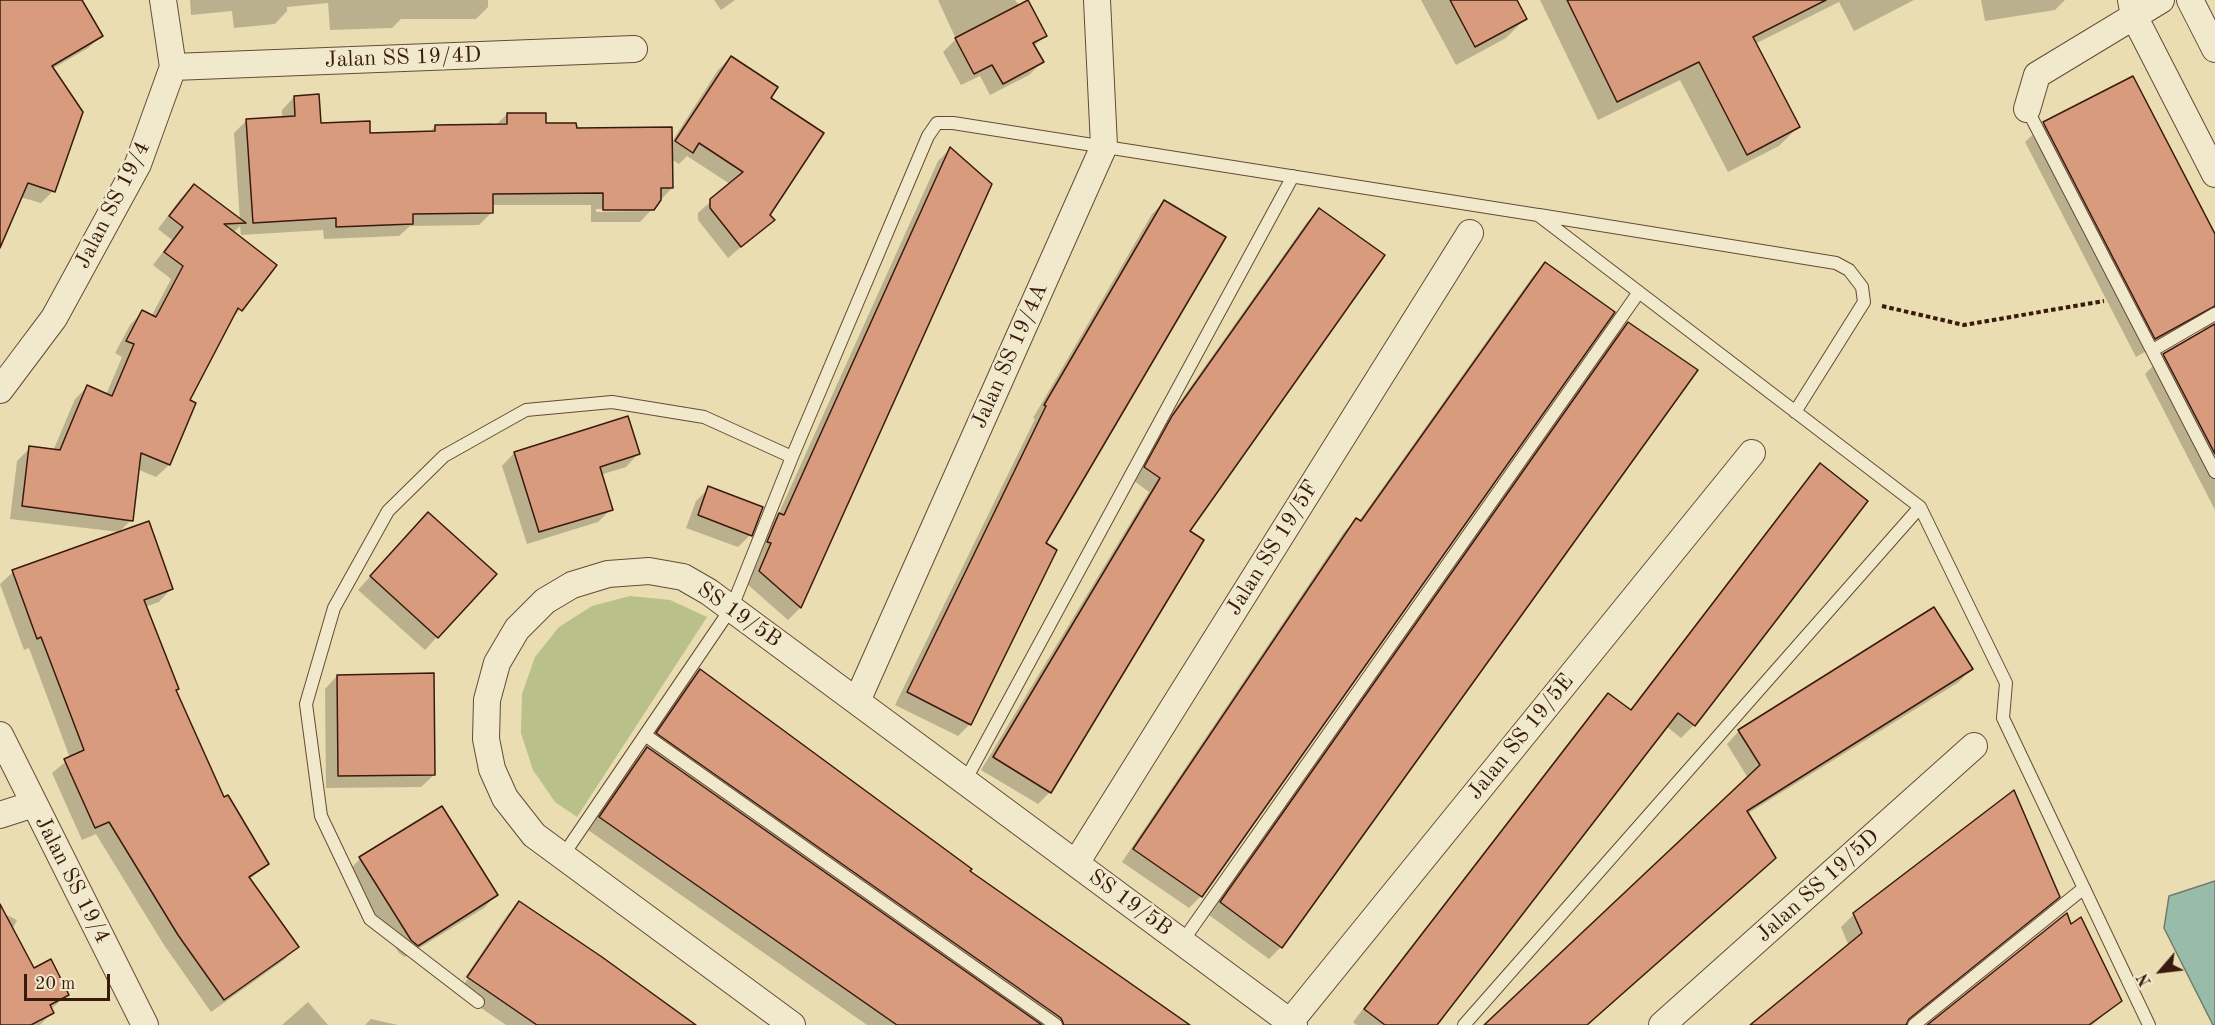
<!DOCTYPE html>
<html>
<head>
<meta charset="utf-8">
<style>
  body { margin:0 }
  #map { position:relative; width:2215px; height:1025px; overflow:hidden; background:#e9ddb1; font-family:"Old Standard TT",serif }
  canvas { display:block }
  .north { position:absolute; left:2131px; top:941px; width:60px; height:60px; -webkit-text-stroke:4px #f1e9cc; paint-order:stroke; rotate:242deg; font-size:16px; font-weight:700; line-height:24px; text-align:center; color:#391a0d }
  .north::after { content:''; display:block; margin:auto; width:21px; height:27px; background:#391a0d; clip-path:polygon(50% 0,100% 100%,50% 72%,0 100%) }
  .scale { position:absolute; left:24px; top:974px; width:86px; height:27px; box-sizing:border-box; border:3px solid #391a0d; border-top:0; padding-left:8px; font-size:18px; line-height:21px; white-space:nowrap; color:#391a0d; -webkit-text-stroke:4px #f1e9cc; paint-order:stroke }
</style>
</head>
<body>
<div id="map">
<canvas width="2215" height="1025"></canvas>
<div class="north">N</div>
<div class="scale">20 m</div>
</div>
<script>
const ctx = document.querySelector('canvas').getContext('2d');
ctx.lineJoin = 'round';
function fillPath(path, color) { ctx.fillStyle = color; ctx.fill(path, 'evenodd'); }
const poly = rows => new Path2D(rows.map(r => 'M' + r).join(''));
function strokePath(path, color, width, dash) { ctx.strokeStyle = color; ctx.lineWidth = width; ctx.lineCap = dash ? 'butt' : 'round'; ctx.setLineDash(dash || []); ctx.stroke(path); }
function write(font, color, halo, rows, align = 'center') {
  ctx.font = font + ' "Old Standard TT",serif'; ctx.lineWidth = 5; ctx.setLineDash([]); ctx.textBaseline = 'middle'; ctx.strokeStyle = halo; ctx.fillStyle = color; for (const [text, x, y, turn = 0] of rows) {
    ctx.save(); ctx.translate(x, y); ctx.rotate((+turn || 0) * Math.PI / 180); ctx.textAlign = isNaN(turn) ? turn : align; if (halo) ctx.strokeText(text, 0, 0); ctx.fillText(text, 0, 0); ctx.restore();
  }
}
const green = poly([
  [630,596,670,600,707,617,577,817,555,802,533,770,521,733,522,694,535,657,559,627,592,606]
]);
const water = poly([
  [2215,881,2215,1025,2213,1025,2164,928,2169,896,2215,881]
]);
const shadow = poly([
  [0,0,80,0,101,36,88,48,52,69,53,191,41,203,20,197,0,244],
  [190,0,488,0,488,7,476,19,401,19,392,28,330,30,328,3,287,7,287,11,275,24,234,28,232,11,191,15],
  [714,0,735,0,721,10],
  [938,0,1015,0,1045,35,1034,46,1042,62,1029,75,990,95,980,76,961,85,943,52,956,39],
  [1421,0,1515,0,1525,19,1506,38,1456,65],
  [1540,0,1914,0,1854,31,1839,2,1755,44,1798,127,1779,146,1728,172,1680,80,1598,120],
  [1981,0,2065,0,2055,10,1985,21],
  [731,57,769,98,768,215,773,220,728,258,698,220,698,213,730,184,687,156,679,164,671,159,672,188,640,222,591,222,591,205,491,205,492,212,479,225,410,226,399,236,324,239,323,230,241,235,240,226,233,233,275,265,229,323,188,401,194,404,169,465,156,477,137,469,131,520,119,532,10,519,17,461,30,448,53,451,75,399,87,387,106,395,122,357,115,353,130,325,142,312,151,317,171,279,153,265,172,240,158,229,181,198,194,186,240,221,234,133,247,120,282,118,282,110,294,97,319,124,369,135,429,133,435,126,496,125,507,114,575,130,671,143,718,70],
  [649,208,649,211,596,212,596,209],
  [2044,124,2215,238,2215,510,2145,374,2164,355,2204,330,2199,325,2191,325,2136,357,2025,142],
  [950,149,991,184,800,608,788,620,747,584,760,556,756,554,766,527,778,515,938,161],
  [1164,202,1044,544,970,724,958,736,895,705,1035,419,1033,418,1152,214],
  [1319,210,1188,532,1050,792,1038,804,981,770,1149,492,1133,480,1160,430,1307,222],
  [1545,264,1201,896,1189,908,1122,862,1344,532,1356,520,1359,521,1533,276],
  [1629,324,1696,370,1281,947,1269,959,1209,915,1616,336],
  [514,453,638,454,626,467,600,475,611,509,598,522,527,544,502,466],
  [1820,465,1866,501,1694,725,1681,738,1666,726,1435,1025,1356,1025,1353,1022,1596,707,1608,695,1629,711,1808,478],
  [709,488,750,535,738,547,686,528,696,501],
  [416,526,437,637,425,650,358,590],
  [13,572,171,589,159,602,145,607,175,691,223,800,267,864,249,880,297,947,284,960,211,1012,164,945,96,834,82,840,52,773,70,758,29,648,24,650,0,584],
  [1971,669,1959,682,1747,814,1584,1025,1487,1025,1748,778,1727,744,1739,731],
  [700,671,968,872,1188,1025,867,1025,588,830,635,761,648,748,645,746,687,684],
  [337,676,434,775,421,787,326,788,325,689],
  [360,859,496,895,484,908,405,957,399,953,348,871],
  [2058,897,1907,1021,1906,1025,1753,1025,1849,946,1841,927,1854,914],
  [519,903,690,1025,506,1025,456,991,507,915],
  [508,915,511,915,464,984,462,983],
  [0,912,17,920,12,930,33,970,67,995,50,1010,52,1013,40,1025,0,1025],
  [2071,926,2120,1001,2092,1025,1930,1025],
  [308,1002,328,1025,282,1025],
  [371,1019,398,1025,365,1025]
]);
const building = poly([
  [0,0,82,0,103,36,52,66,83,112,55,192,28,183,0,248,0,0],
  [1028,0,1047,36,1033,43,1044,62,1003,84,992,65,974,74,955,38,1028,0],
  [1450,0,1517,0,1527,19,1475,47,1450,0],
  [1567,0,1826,0,1753,37,1800,127,1747,155,1699,62,1617,102,1567,0],
  [731,56,778,87,771,98,824,133,770,215,775,220,741,247,710,208,710,199,743,172,699,143,693,153,675,141,731,56],
  [2133,76,2215,234,2215,306,2155,339,2043,122,2133,76],
  [319,94,321,123,370,121,370,133,435,131,435,125,507,124,507,113,546,113,546,123,576,123,577,128,672,127,673,188,661,188,661,200,654,210,603,210,603,193,493,194,493,213,413,214,413,224,336,227,336,218,253,223,246,119,295,116,294,96,319,94],
  [950,147,992,184,801,608,759,571,771,543,767,542,779,513,784,515,950,147],
  [194,184,246,223,224,224,277,265,242,311,238,308,190,400,196,403,170,465,141,453,133,521,22,506,29,446,60,450,87,385,112,396,134,344,126,341,142,310,156,317,183,266,164,252,183,227,169,216,194,184],
  [1164,200,1226,237,1046,543,1057,550,971,725,907,692,1046,406,1044,405,1164,200],
  [1319,208,1385,255,1190,531,1204,540,1051,793,993,757,1160,478,1144,467,1172,416,1319,208],
  [1545,262,1615,312,1202,897,1133,849,1356,518,1361,521,1545,262],
  [1628,322,1698,370,1282,948,1220,902,1628,322],
  [2215,324,2215,454,2163,354,2215,324],
  [628,416,640,454,600,467,613,510,539,532,514,452,628,416],
  [1820,463,1868,501,1695,726,1678,713,1437,1025,1385,1025,1364,1009,1608,693,1631,710,1820,463],
  [708,486,763,507,752,536,698,515,708,486],
  [428,512,497,574,438,638,370,576,428,512],
  [149,521,173,589,144,600,179,689,176,690,224,797,228,795,269,864,249,877,299,947,224,1000,178,935,109,822,95,828,64,759,84,750,41,637,37,639,12,570,149,521],
  [1934,607,1973,669,1747,811,1776,858,1587,1025,1484,1025,1760,765,1738,730,1934,607],
  [700,669,972,869,970,871,1190,1025,1064,1025,1061,1018,656,733,700,669],
  [434,673,435,775,338,776,337,675,434,673],
  [647,747,1042,1025,897,1025,599,817,647,747],
  [2014,790,2060,897,1909,1019,1906,1025,1750,1025,1862,933,1853,913,2014,790],
  [442,806,498,895,418,946,411,940,359,857,442,806],
  [519,901,602,957,696,1025,537,1025,467,977,519,901],
  [0,904,34,968,51,959,69,995,50,1005,54,1013,31,1025,0,1025,0,904],
  [2067,913,2071,924,2081,917,2122,1001,2089,1025,1927,1025,2067,913]
]);
const path = poly([
  [1882,306,1964,325,2104,301]
]);
const lane = poly([
  [2027,109,2215,472],
  [1539,215,1836,263,1849,270,1862,287,1864,302,1795,412],
  [2153,350,2215,314],
  [645,735,1056,1025],
  [965,781,1293,176],
  [562,857,732,607,792,457,928,136,937,123,953,123,1538,215,1920,507,2006,683,2003,718,2149,1025],
  [1182,942,1639,292],
  [478,1002,370,919,321,816,306,704,334,608,388,511,444,456,526,410,612,402,704,417,792,457],
  [1464,1025,1920,507],
  [1914,1025,2084,888]
]);
const street = poly([
  [2131,0,2134,16,2215,174],
  [2190,0,2215,49],
  [173,67,634,49],
  [2027,109,2037,75,2161,0],
  [0,390,54,318,138,164,173,67,163,0],
  [857,701,1104,146,1097,0],
  [0,735,145,1025],
  [0,815,34,804],
  [1076,863,1470,233],
  [1290,1022,1752,453],
  [792,1025,534,835,505,798,492,769,486,739,487,700,497,663,517,629,545,601,572,585,608,574,649,571,683,577,709,592,1294,1025],
  [1662,1025,1974,746]
]);
const streetNames = [
  ["Jalan SS 19/4D",403,58,-2],
  ["Jalan SS 19/4",113,205,-63],
  ["Jalan SS 19/4A",1010,356,-66],
  ["Jalan SS 19/5F",1273,548,-58],
  ["SS 19/5B",739,615,35],
  ["Jalan SS 19/5E",1521,737,-51],
  ["Jalan SS 19/4",72,880,63],
  ["Jalan SS 19/5D",1818,886,-42],
  ["SS 19/5B",1130,903,36]
];
fillPath(green, '#b9c08a');
fillPath(water, '#98bca9');
strokePath(water, '#727b6b', 1.5);
fillPath(shadow, '#0003');
fillPath(building, '#d89b7d');
strokePath(building, '#391a0d', 1.5);
strokePath(lane, '#654b36', 14);
strokePath(street, '#654b36', 28);
strokePath(path, '#391a0d', 4, [4.5, 3]);
strokePath(lane, '#f1e9cc', 12);
strokePath(street, '#f1e9cc', 26);
write('22px', '#391a0d', '#f1e9cc', streetNames);
</script>
</body>
</html>
